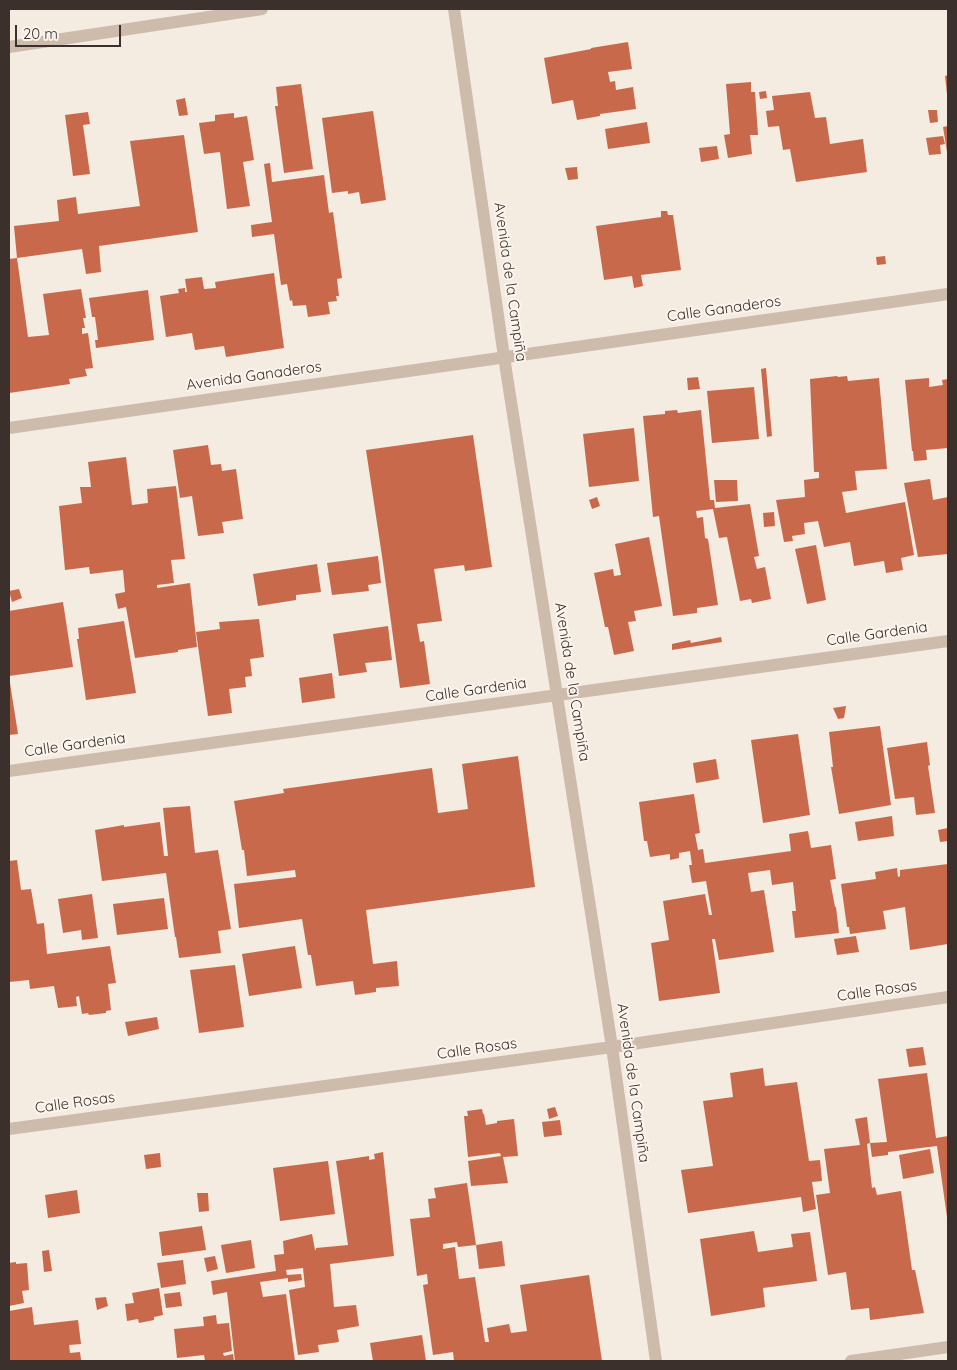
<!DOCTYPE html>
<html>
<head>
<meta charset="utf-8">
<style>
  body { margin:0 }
  #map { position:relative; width:957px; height:1370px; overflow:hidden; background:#f4ebe1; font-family:Quicksand,sans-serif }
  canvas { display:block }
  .frame { position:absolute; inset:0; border:10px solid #3b302b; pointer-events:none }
  .scale { position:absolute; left:15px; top:25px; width:106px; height:22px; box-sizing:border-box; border:2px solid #3b302b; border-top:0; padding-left:6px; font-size:15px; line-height:18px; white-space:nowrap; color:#3b302b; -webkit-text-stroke:4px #fbf5ee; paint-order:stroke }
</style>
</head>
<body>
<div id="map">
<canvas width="957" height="1370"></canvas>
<div class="frame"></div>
<div class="scale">20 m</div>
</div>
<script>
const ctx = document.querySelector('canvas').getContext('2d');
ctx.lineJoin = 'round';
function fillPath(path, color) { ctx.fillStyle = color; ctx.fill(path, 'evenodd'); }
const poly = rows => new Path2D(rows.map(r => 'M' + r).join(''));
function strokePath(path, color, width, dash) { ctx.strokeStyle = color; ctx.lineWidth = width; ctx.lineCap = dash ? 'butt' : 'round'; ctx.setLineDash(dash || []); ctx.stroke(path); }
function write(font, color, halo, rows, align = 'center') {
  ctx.font = font + ' Quicksand,sans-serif'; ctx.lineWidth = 4; ctx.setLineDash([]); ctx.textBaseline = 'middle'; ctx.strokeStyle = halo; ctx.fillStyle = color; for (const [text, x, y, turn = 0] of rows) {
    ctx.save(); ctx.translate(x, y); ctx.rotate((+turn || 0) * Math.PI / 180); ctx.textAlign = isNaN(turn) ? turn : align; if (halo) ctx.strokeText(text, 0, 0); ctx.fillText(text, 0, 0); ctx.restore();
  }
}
const building = poly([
  [628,42,632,69,608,72,610,82,615,81,616,90,633,87,636,109,600,114,600,116,577,120,573,100,552,104,544,58,591,49,591,48],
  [948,75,948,94,947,94,945,76],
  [751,82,751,92,755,92,758,135,750,135,752,154,728,158,724,135,730,134,726,84],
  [301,84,313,169,284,173,275,106,278,106,276,87],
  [766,91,767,98,760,99,759,92],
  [810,92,815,118,826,117,830,144,863,139,867,172,796,182,790,149,783,150,779,126,768,127,766,111,774,110,772,96],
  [185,98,188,115,179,116,176,100],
  [928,110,937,110,938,122,930,123],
  [373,111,386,200,361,204,359,192,348,194,348,191,332,193,322,118],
  [88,112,90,124,83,125,90,174,73,176,65,115],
  [234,113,234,118,247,116,254,160,243,162,250,206,227,209,220,152,204,154,199,123,215,121,215,115],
  [647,122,650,143,608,149,605,129],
  [948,126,948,152,947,152,943,127],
  [184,135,198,232,99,246,101,272,86,274,82,249,17,258,14,226,59,221,57,200,76,197,78,214,140,206,130,141],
  [943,136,945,144,940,145,941,154,929,155,926,138],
  [717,146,719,159,701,162,699,148],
  [270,163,272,182,324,175,329,213,333,212,342,278,337,279,339,296,336,296,337,301,328,302,330,314,308,317,306,305,293,306,292,300,290,301,287,284,281,285,274,234,252,237,251,225,272,222,264,164],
  [577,167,578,179,568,180,565,168],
  [661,211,667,211,668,215,673,215,681,270,641,275,643,286,634,288,632,276,604,280,596,226,661,217],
  [885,256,886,264,877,265,876,257],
  [17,258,28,337,49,335,43,294,81,289,86,318,83,318,85,328,82,328,82,334,88,333,93,368,85,369,87,376,69,379,70,384,9,393,9,259],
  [274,273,284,348,226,357,224,346,195,350,192,333,166,337,160,296,179,293,178,289,185,288,185,292,187,292,185,279,202,277,204,289,216,288,215,282],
  [148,290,154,340,96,348,95,340,98,340,95,317,92,317,89,298],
  [766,368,772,436,767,437,761,369],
  [837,376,838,377,847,376,848,381,879,378,887,469,855,471,857,490,842,492,846,513,905,502,914,555,901,558,903,570,886,573,884,561,854,566,850,542,824,547,818,521,804,523,805,534,792,536,793,541,784,542,776,500,805,497,804,480,819,478,819,472,814,472,810,379],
  [698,377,700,389,688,390,687,378],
  [929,378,929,387,943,385,942,380,948,379,948,448,926,450,927,460,914,461,913,451,912,451,905,380],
  [754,387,759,439,712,443,707,391],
  [677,410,678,413,701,410,710,500,714,500,715,508,750,504,759,556,754,557,757,569,765,567,771,599,752,603,751,599,740,601,727,537,719,538,713,509,696,511,697,518,703,517,705,538,708,539,718,605,697,608,697,613,673,616,659,516,653,517,643,416,665,414,665,411],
  [634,428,639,481,589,487,583,434],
  [473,435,492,567,465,571,464,565,434,569,442,621,417,624,420,642,424,641,430,684,400,688,382,556,366,450],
  [208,445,211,465,221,464,222,471,236,469,243,519,222,522,224,533,198,536,192,496,180,498,173,450],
  [126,457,132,505,148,503,147,489,176,486,185,559,171,560,174,583,157,585,157,588,190,583,197,647,178,650,178,652,135,658,126,607,118,609,115,594,125,592,123,570,90,574,89,567,65,570,59,506,82,503,80,487,91,487,88,462],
  [930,479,933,500,948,497,948,554,918,557,904,483],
  [714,480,737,480,738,501,716,502],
  [597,497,600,506,592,509,589,500],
  [774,512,775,526,764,527,763,513],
  [649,537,662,606,634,611,636,621,628,622,634,651,614,655,608,627,605,627,594,573,613,569,614,576,621,575,615,544],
  [816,545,826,600,807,604,795,549],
  [378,556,381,583,368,585,369,591,332,595,327,563],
  [317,564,321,592,296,595,296,600,258,606,253,574],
  [19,589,22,598,12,602,9,591],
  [63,602,73,667,9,676,9,611],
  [259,619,264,657,250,659,252,676,245,677,246,687,229,689,232,713,208,716,196,632,220,629,219,622],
  [124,621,136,693,86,700,77,639,79,639,78,628],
  [388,626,392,660,365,663,367,672,339,676,333,634],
  [721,637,722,642,672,650,672,644,690,640,691,643],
  [332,673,335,698,302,703,299,678],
  [9,683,10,683,18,734,9,735],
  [846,706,844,718,838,719,833,708],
  [880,726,891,805,839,814,831,767,833,767,829,732],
  [798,734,810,815,763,823,751,740],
  [927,742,930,765,928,766,935,813,916,815,914,797,895,799,887,748],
  [518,756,535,887,366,910,373,964,397,961,399,986,376,988,376,992,355,995,353,981,316,986,311,955,308,955,302,919,239,928,234,884,296,877,295,870,247,876,244,850,242,850,234,801,284,793,283,789,432,768,438,813,468,809,462,764],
  [716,759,719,779,696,783,693,763],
  [694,794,700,833,695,834,698,850,703,849,705,863,791,851,789,834,808,831,811,848,831,845,836,879,830,880,835,907,836,907,839,933,795,938,792,911,796,911,793,882,772,885,770,870,748,873,751,892,764,890,774,952,719,960,715,939,712,939,720,993,659,1001,651,943,669,940,663,901,705,894,709,915,712,915,706,881,692,883,689,865,692,865,690,851,679,853,679,858,670,860,670,854,650,857,647,841,644,841,639,802],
  [190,806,195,853,218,850,231,929,218,931,221,953,179,958,176,937,175,937,166,873,102,881,95,830,124,825,124,827,160,822,164,856,168,856,163,808],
  [892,816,894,836,858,841,855,822],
  [948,828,948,841,940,842,938,830],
  [17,860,21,890,31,889,37,924,44,923,47,954,110,946,116,983,108,984,111,1010,106,1011,106,1013,89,1015,88,1013,82,1014,79,996,76,997,77,1006,58,1008,54,986,30,989,29,980,9,982,9,861],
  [948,864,948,944,910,950,905,907,883,911,886,929,850,934,849,927,847,927,841,884,876,879,875,872,897,868,898,877,900,876,900,870],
  [92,894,98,938,82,940,81,930,63,933,58,899],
  [164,898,168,929,117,935,113,904],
  [856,936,859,952,837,955,834,939],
  [295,946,302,988,249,996,242,954],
  [235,965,244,1027,199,1033,190,970],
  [157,1017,159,1029,128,1036,125,1022],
  [923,1047,926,1065,909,1067,906,1049],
  [763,1068,765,1086,797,1082,809,1161,820,1160,822,1181,812,1182,816,1209,803,1212,801,1197,688,1213,681,1170,713,1166,703,1101,733,1097,730,1073],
  [927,1073,936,1138,948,1136,948,1217,947,1217,937,1146,888,1152,888,1155,872,1157,870,1143,887,1142,878,1079],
  [555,1107,558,1116,549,1119,547,1109],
  [482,1109,483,1114,484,1114,486,1125,497,1123,497,1121,514,1119,518,1156,503,1157,508,1183,471,1186,468,1161,501,1156,500,1153,468,1157,464,1116,468,1116,467,1111],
  [867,1117,870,1143,867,1144,872,1188,875,1187,877,1195,901,1191,912,1270,915,1270,924,1313,870,1320,869,1308,851,1310,846,1272,828,1275,816,1195,830,1193,824,1149,860,1145,855,1119],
  [560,1120,562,1135,544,1137,542,1122],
  [930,1149,934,1173,903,1179,899,1155],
  [383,1152,394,1256,330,1264,334,1307,356,1305,359,1326,337,1330,339,1342,318,1345,319,1352,298,1355,289,1290,305,1287,303,1268,286,1270,287,1275,301,1274,302,1280,288,1282,288,1278,260,1282,263,1297,286,1294,295,1361,235,1361,227,1292,213,1295,211,1281,276,1271,274,1255,284,1254,283,1241,312,1234,315,1250,316,1250,316,1248,348,1245,336,1161,369,1156,369,1160,375,1159,374,1154],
  [160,1153,161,1167,146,1169,144,1155],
  [328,1161,335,1214,280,1221,273,1168],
  [467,1183,476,1245,502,1241,505,1266,479,1269,476,1245,458,1247,457,1242,443,1244,443,1249,455,1247,459,1279,475,1277,485,1342,489,1342,487,1328,509,1324,511,1333,527,1331,520,1285,589,1275,602,1361,454,1361,453,1352,433,1355,423,1285,428,1284,427,1274,417,1276,410,1219,430,1217,428,1199,436,1198,434,1188],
  [77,1190,80,1213,48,1218,45,1195],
  [197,1193,208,1193,209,1211,199,1212],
  [202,1226,206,1250,162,1256,159,1232],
  [754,1231,758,1252,793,1247,791,1234,810,1232,817,1281,763,1288,765,1307,711,1316,700,1239],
  [251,1240,255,1268,226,1273,221,1245],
  [49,1250,52,1271,44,1272,42,1251],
  [215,1256,218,1269,207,1272,204,1258],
  [183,1260,186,1284,161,1288,157,1263],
  [16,1262,16,1264,27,1263,29,1290,22,1291,24,1303,9,1306,9,1263],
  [159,1288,163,1315,154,1317,154,1320,139,1323,138,1319,127,1321,125,1304,134,1303,132,1293],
  [180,1292,182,1306,166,1308,164,1294],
  [106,1297,108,1306,97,1310,95,1298],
  [32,1307,34,1325,78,1320,81,1344,69,1345,70,1353,80,1352,81,1360,71,1361,9,1361,9,1311],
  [216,1315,217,1324,229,1323,232,1351,223,1353,224,1356,233,1354,234,1361,205,1361,204,1355,177,1358,174,1329,204,1326,203,1317],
  [422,1335,426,1361,373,1361,370,1343]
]);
const minor = poly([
  [454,9,504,357,612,1047,656,1361],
  [9,47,262,9],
  [9,428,948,294],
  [9,771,948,641],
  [9,1129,612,1047,948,997],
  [851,1361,948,1347]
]);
const streetNames = [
  ["Avenida de la Campiña",510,282,82],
  ["Calle Ganaderos",724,309,-8],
  ["Avenida Ganaderos",254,376,-8],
  ["Calle Gardenia",877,634,-8],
  ["Avenida de la Campiña",572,682,81],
  ["Calle Gardenia",476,690,-8],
  ["Calle Gardenia",75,745,-8],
  ["Calle Rosas",877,991,-8],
  ["Calle Rosas",477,1049,-8],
  ["Avenida de la Campiña",633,1083,82],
  ["Calle Rosas",75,1103,-8]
];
fillPath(building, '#c8694b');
strokePath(minor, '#cdbbac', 12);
write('15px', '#3b302b', '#fbf5ee', streetNames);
</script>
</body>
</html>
